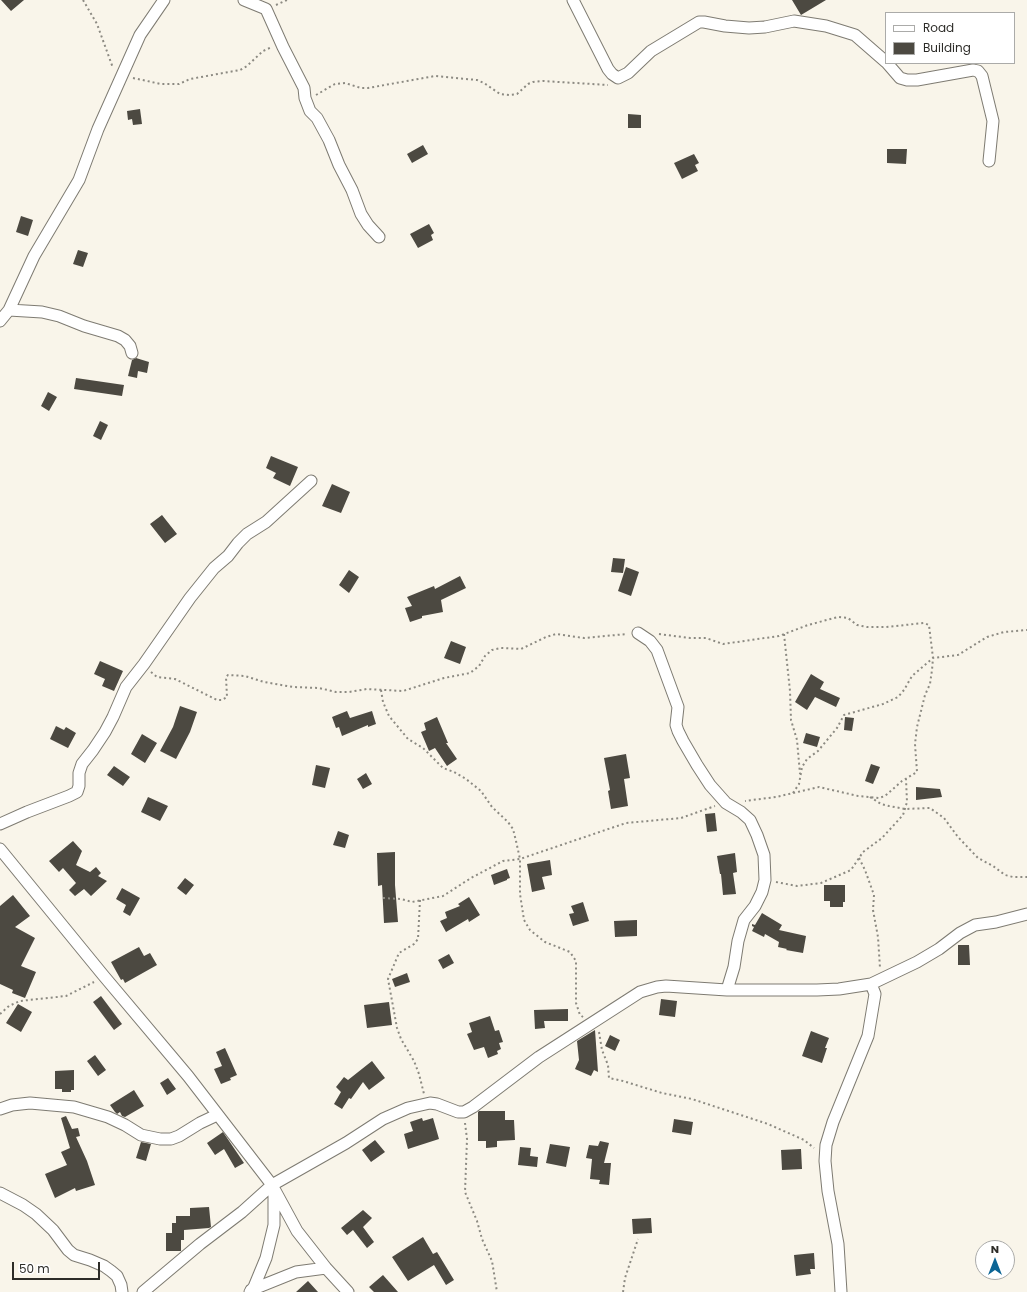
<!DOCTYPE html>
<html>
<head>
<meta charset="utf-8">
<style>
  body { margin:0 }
  #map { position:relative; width:1027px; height:1292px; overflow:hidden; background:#f9f5ea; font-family:Poppins,sans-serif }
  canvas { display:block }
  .legend { position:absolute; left:885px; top:12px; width:130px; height:52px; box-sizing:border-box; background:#fff; border:1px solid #ababa9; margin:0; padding:5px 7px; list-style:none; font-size:12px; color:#2d2c28 }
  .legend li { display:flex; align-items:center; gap:8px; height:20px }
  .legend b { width:20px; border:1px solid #ababa9 }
  .north { position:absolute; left:975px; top:1240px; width:40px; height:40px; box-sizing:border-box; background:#fff; border:1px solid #ababa9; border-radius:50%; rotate:0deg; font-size:11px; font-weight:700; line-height:16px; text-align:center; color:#2d2c28 }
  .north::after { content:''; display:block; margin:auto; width:14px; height:18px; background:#0c6595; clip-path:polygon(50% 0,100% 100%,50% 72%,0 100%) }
  .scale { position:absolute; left:12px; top:1262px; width:88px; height:18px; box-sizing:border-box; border:2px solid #2d2c28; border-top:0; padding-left:5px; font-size:12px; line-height:14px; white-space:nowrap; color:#2d2c28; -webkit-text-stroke:3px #fff; paint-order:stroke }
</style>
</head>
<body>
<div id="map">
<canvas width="1027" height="1292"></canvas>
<ul class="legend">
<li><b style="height:5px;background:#fff"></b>Road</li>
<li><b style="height:11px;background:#4c4941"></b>Building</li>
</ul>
<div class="north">N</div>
<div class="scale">50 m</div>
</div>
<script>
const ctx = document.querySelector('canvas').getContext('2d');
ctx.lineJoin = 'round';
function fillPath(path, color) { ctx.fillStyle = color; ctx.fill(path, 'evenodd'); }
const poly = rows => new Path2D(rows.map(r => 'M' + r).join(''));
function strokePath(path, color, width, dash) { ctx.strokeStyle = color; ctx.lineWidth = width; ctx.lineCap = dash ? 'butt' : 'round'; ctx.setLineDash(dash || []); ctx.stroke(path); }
const building = poly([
  [1,0,24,0,11,11],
  [792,0,826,0,801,15],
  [140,109,142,124,133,125,132,119,128,120,127,111],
  [628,114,641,115,641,128,628,128],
  [423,145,428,154,412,163,407,154],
  [887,149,907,149,906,164,887,163],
  [694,154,699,163,695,165,698,171,682,179,674,163],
  [21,216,33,220,28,236,16,232],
  [429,224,434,233,431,235,433,240,418,248,410,234],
  [78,250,88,253,83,267,73,264],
  [136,358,149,362,147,373,138,371,137,378,128,376,132,360],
  [76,378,124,385,122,396,74,389],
  [48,392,57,397,49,411,41,406],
  [100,421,108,425,101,440,93,436],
  [271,456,298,467,290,486,273,478,276,473,266,468],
  [332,484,350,492,341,513,322,506],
  [162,515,177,534,165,543,150,524],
  [613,558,625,559,623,573,611,572],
  [626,567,639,572,631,596,618,591],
  [349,570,359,577,349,593,339,585],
  [460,576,466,588,441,600,443,612,422,616,422,618,410,622,405,608,412,606,407,597,434,586,435,589],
  [451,641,466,647,460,664,444,658],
  [100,661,123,671,114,691,102,686,105,679,94,674],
  [811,674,824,682,820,689,840,698,836,707,815,697,807,710,795,702],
  [180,706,197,712,190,732,176,759,160,751,173,727],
  [347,711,350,718,372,711,376,724,368,727,368,725,342,736,339,727,336,728,332,717],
  [437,717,448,743,446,743,457,759,447,766,435,748,429,751,421,732,426,730,424,723],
  [845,717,854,718,852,731,844,730],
  [56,726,64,730,66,727,76,733,68,748,50,739],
  [806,733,820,737,817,747,803,743],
  [142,734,157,743,145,763,131,754],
  [626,754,630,778,624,779,628,806,611,809,608,791,610,790,604,758],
  [871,764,880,767,873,784,865,781],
  [316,765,330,768,325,788,312,785],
  [114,766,130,777,123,786,107,775],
  [366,773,372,784,363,789,357,779],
  [916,787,940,789,942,797,916,800],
  [148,797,168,806,160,821,141,812],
  [715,813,717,831,707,832,705,814],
  [338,831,349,835,345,848,333,845],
  [73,841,82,851,76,865,90,872,96,867,101,873,98,876,107,881,91,896,84,889,75,896,69,890,76,883,63,868,59,872,49,861],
  [395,852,395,885,398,922,384,923,382,885,378,886,377,853],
  [735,853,737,872,733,873,736,894,723,895,721,874,720,874,717,856],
  [550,860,552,875,542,877,545,889,532,892,527,864],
  [507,869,510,878,507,879,507,880,494,885,491,875],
  [185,878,194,885,186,895,177,888],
  [824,885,845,885,845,902,843,902,843,907,830,907,830,901,824,901],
  [122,888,140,898,130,916,123,912,126,905,116,899],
  [13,895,30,916,15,927,35,938,21,966,36,972,25,998,12,993,13,990,0,984,0,906],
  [469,897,480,915,469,922,468,919,446,932,440,921,447,918,445,912,460,906,458,904],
  [583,902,589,921,573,926,569,914,574,913,571,906],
  [762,913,782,925,779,930,806,936,803,953,786,950,787,949,778,947,779,942,765,934,764,937,752,931,754,927,752,926,752,924,755,925],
  [637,920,637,936,615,937,614,921],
  [958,945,969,945,970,965,958,965],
  [139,947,144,956,150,953,157,965,125,983,123,979,121,980,111,962],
  [449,954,454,963,443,969,438,960],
  [407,973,410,982,395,987,392,979],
  [101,996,122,1024,114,1030,93,1002],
  [661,999,677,1001,675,1017,659,1015],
  [389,1002,392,1025,367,1028,364,1005],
  [18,1004,32,1012,21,1032,6,1023],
  [568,1009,568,1021,544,1021,545,1028,535,1029,534,1010],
  [490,1016,495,1031,499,1030,503,1042,499,1043,501,1049,497,1051,498,1054,488,1058,484,1047,474,1050,467,1034,472,1032,469,1023],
  [595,1030,598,1072,594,1070,591,1076,575,1069,579,1060,577,1041],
  [811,1031,829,1038,825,1048,827,1048,822,1063,802,1056],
  [610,1035,620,1040,615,1051,605,1046],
  [225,1048,237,1075,230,1078,231,1080,221,1084,214,1069,222,1066,216,1052],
  [95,1055,106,1070,98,1076,87,1061],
  [372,1061,385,1078,369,1090,363,1082,351,1099,349,1098,342,1109,334,1104,341,1092,336,1087,344,1077,348,1080],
  [74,1070,74,1090,71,1090,71,1092,62,1092,62,1089,55,1089,55,1071],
  [168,1078,176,1089,167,1095,160,1083],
  [134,1090,144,1106,125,1117,122,1116,120,1112,117,1114,115,1112,110,1105],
  [479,1111,505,1111,505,1120,514,1120,515,1140,497,1141,497,1147,486,1148,486,1141,478,1141,478,1112],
  [66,1116,72,1129,78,1128,80,1136,76,1137,87,1161,95,1185,76,1191,75,1188,55,1198,45,1174,67,1165,61,1152,70,1148,61,1118],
  [422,1118,423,1121,433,1118,439,1139,408,1149,404,1134,413,1131,410,1122],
  [674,1119,693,1122,691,1135,672,1132],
  [223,1132,244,1163,235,1168,224,1149,215,1155,207,1143],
  [375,1140,385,1152,371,1162,362,1150],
  [600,1141,609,1143,604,1163,611,1163,609,1185,599,1184,600,1180,590,1179,592,1159,586,1158,589,1145,598,1146],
  [141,1142,151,1144,146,1161,136,1158],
  [550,1144,570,1147,566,1167,546,1163],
  [520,1147,531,1148,530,1156,538,1157,537,1167,518,1165],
  [801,1149,802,1169,782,1170,781,1150],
  [209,1207,211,1227,209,1228,184,1230,184,1240,181,1240,181,1251,166,1251,166,1233,172,1233,172,1223,176,1223,176,1216,190,1216,190,1208],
  [363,1210,372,1218,363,1227,374,1242,367,1248,353,1230,347,1235,341,1228],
  [651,1218,652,1233,633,1234,632,1219],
  [423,1237,433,1254,437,1252,454,1280,446,1285,434,1265,408,1281,392,1257],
  [814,1253,815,1269,810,1269,811,1274,796,1276,794,1255],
  [383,1275,398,1292,374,1292,369,1287],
  [308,1281,318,1292,296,1292]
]);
const path = poly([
  [83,0,97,24,113,68],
  [276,5,287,0],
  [133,78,161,84,179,84,190,79,240,70,247,66,263,51,272,47],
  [316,95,335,84,345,83,361,88,368,88,435,76,477,80,484,83,500,94,509,95,517,94,528,84,533,82,543,81,608,85],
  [659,634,690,638,706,638,723,644,779,636,808,625,838,617,848,618,857,625,867,627,886,627,924,623,929,625,933,658,932,670,930,684,925,695,917,727,915,744,917,772,902,781,885,796,879,798,858,796,819,787,776,797,745,801],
  [784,634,790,691,791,720,797,740,800,774],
  [151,672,157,677,175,679,217,700,222,700,227,697,226,677,228,675,245,676,264,682,293,687,319,688,336,692,349,692,367,689,403,691,444,678,470,673,479,666,485,656,492,650,501,648,521,649,546,637,556,634,584,638,627,634],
  [381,690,383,702,389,716,408,739,423,748,443,768,454,772,466,779,481,791,492,807,508,822,513,829,516,841,520,859,520,894,524,920,530,930,545,942,570,952,576,961,576,1003,580,1015,583,1017],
  [793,793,799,784,802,767,807,759,818,751,837,728,844,715,883,704,898,697,904,690,912,676,933,658,958,655,987,637,1004,632,1027,630],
  [870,797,881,804,889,806,905,809,930,808,944,818,958,837,978,858,993,866,1005,875,1013,877,1027,877],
  [859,858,865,870,874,895,873,910,878,937,880,968],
  [776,882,797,886,821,883,851,870,863,852,882,838,903,815,907,802,906,779],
  [383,898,401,899,412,902,443,896,471,878,503,861,520,859,626,823,681,818,715,806],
  [420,900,418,939,414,944,399,953,388,979,397,1028,401,1039,414,1061,419,1074,424,1094],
  [0,1014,9,1006,20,1001,66,996,94,982],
  [599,1032,602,1050,608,1065,609,1078,623,1081,662,1093,692,1099,768,1124,804,1140,814,1148],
  [465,1123,467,1139,465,1192,477,1221,482,1239,492,1261,497,1292],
  [623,1292,625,1278,638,1239]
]);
const minor = poly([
  [244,0,266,9,283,47,304,88,305,98,310,111,317,118,329,140,339,165,352,190,361,214,368,225,379,237],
  [573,0,608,69,612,74,618,78,628,73,651,51,699,22,704,22,725,26,749,28,765,27,794,21,826,26,855,35,886,62],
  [887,63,900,78,907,80,917,80,973,70,978,71,982,76,993,121,989,161],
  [9,310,42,312,59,316,84,326,118,336,125,340,130,346,132,353],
  [0,321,9,310,34,256,79,180,98,129,140,35,164,0],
  [638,633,650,641,657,650,678,707,676,725,678,731,683,741,697,765,710,785,726,803,741,812,750,820,757,835,764,855,765,880,762,892,755,906,744,920,738,941,734,967,727,990],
  [0,824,27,812,69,796,77,792,79,786,79,773,82,764,93,750,105,732,113,717,126,687,144,664,190,598,214,568,228,556,238,543,247,534,266,522,311,481],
  [0,849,103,975,188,1076,272,1185,297,1231,326,1268,348,1292],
  [0,1109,12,1105,30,1103,74,1107,108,1117,125,1125,141,1135,160,1139,171,1139,179,1136,200,1123,217,1115],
  [0,1193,23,1205,36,1214,53,1230,68,1250,74,1255,90,1260,104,1266,111,1271,117,1276,121,1285,122,1292],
  [251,1290,296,1272,326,1268],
  [143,1292,200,1244,242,1212,272,1185,346,1143,383,1119,408,1108,430,1103,437,1104,458,1112,464,1112,473,1107,539,1057,640,992,657,987,666,986,727,990,817,990,839,989,871,984,917,962,939,949,960,933,975,925,996,922,1027,914],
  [250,1292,254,1287,266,1258,274,1225,274,1189],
  [841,1292,838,1244,828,1191,825,1161,826,1145,833,1122,868,1036,875,994,871,984]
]);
fillPath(building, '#4c4941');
strokePath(minor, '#7e7b72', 13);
strokePath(path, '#8c8a82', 2, [2, 3]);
strokePath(minor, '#fff', 11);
</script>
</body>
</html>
